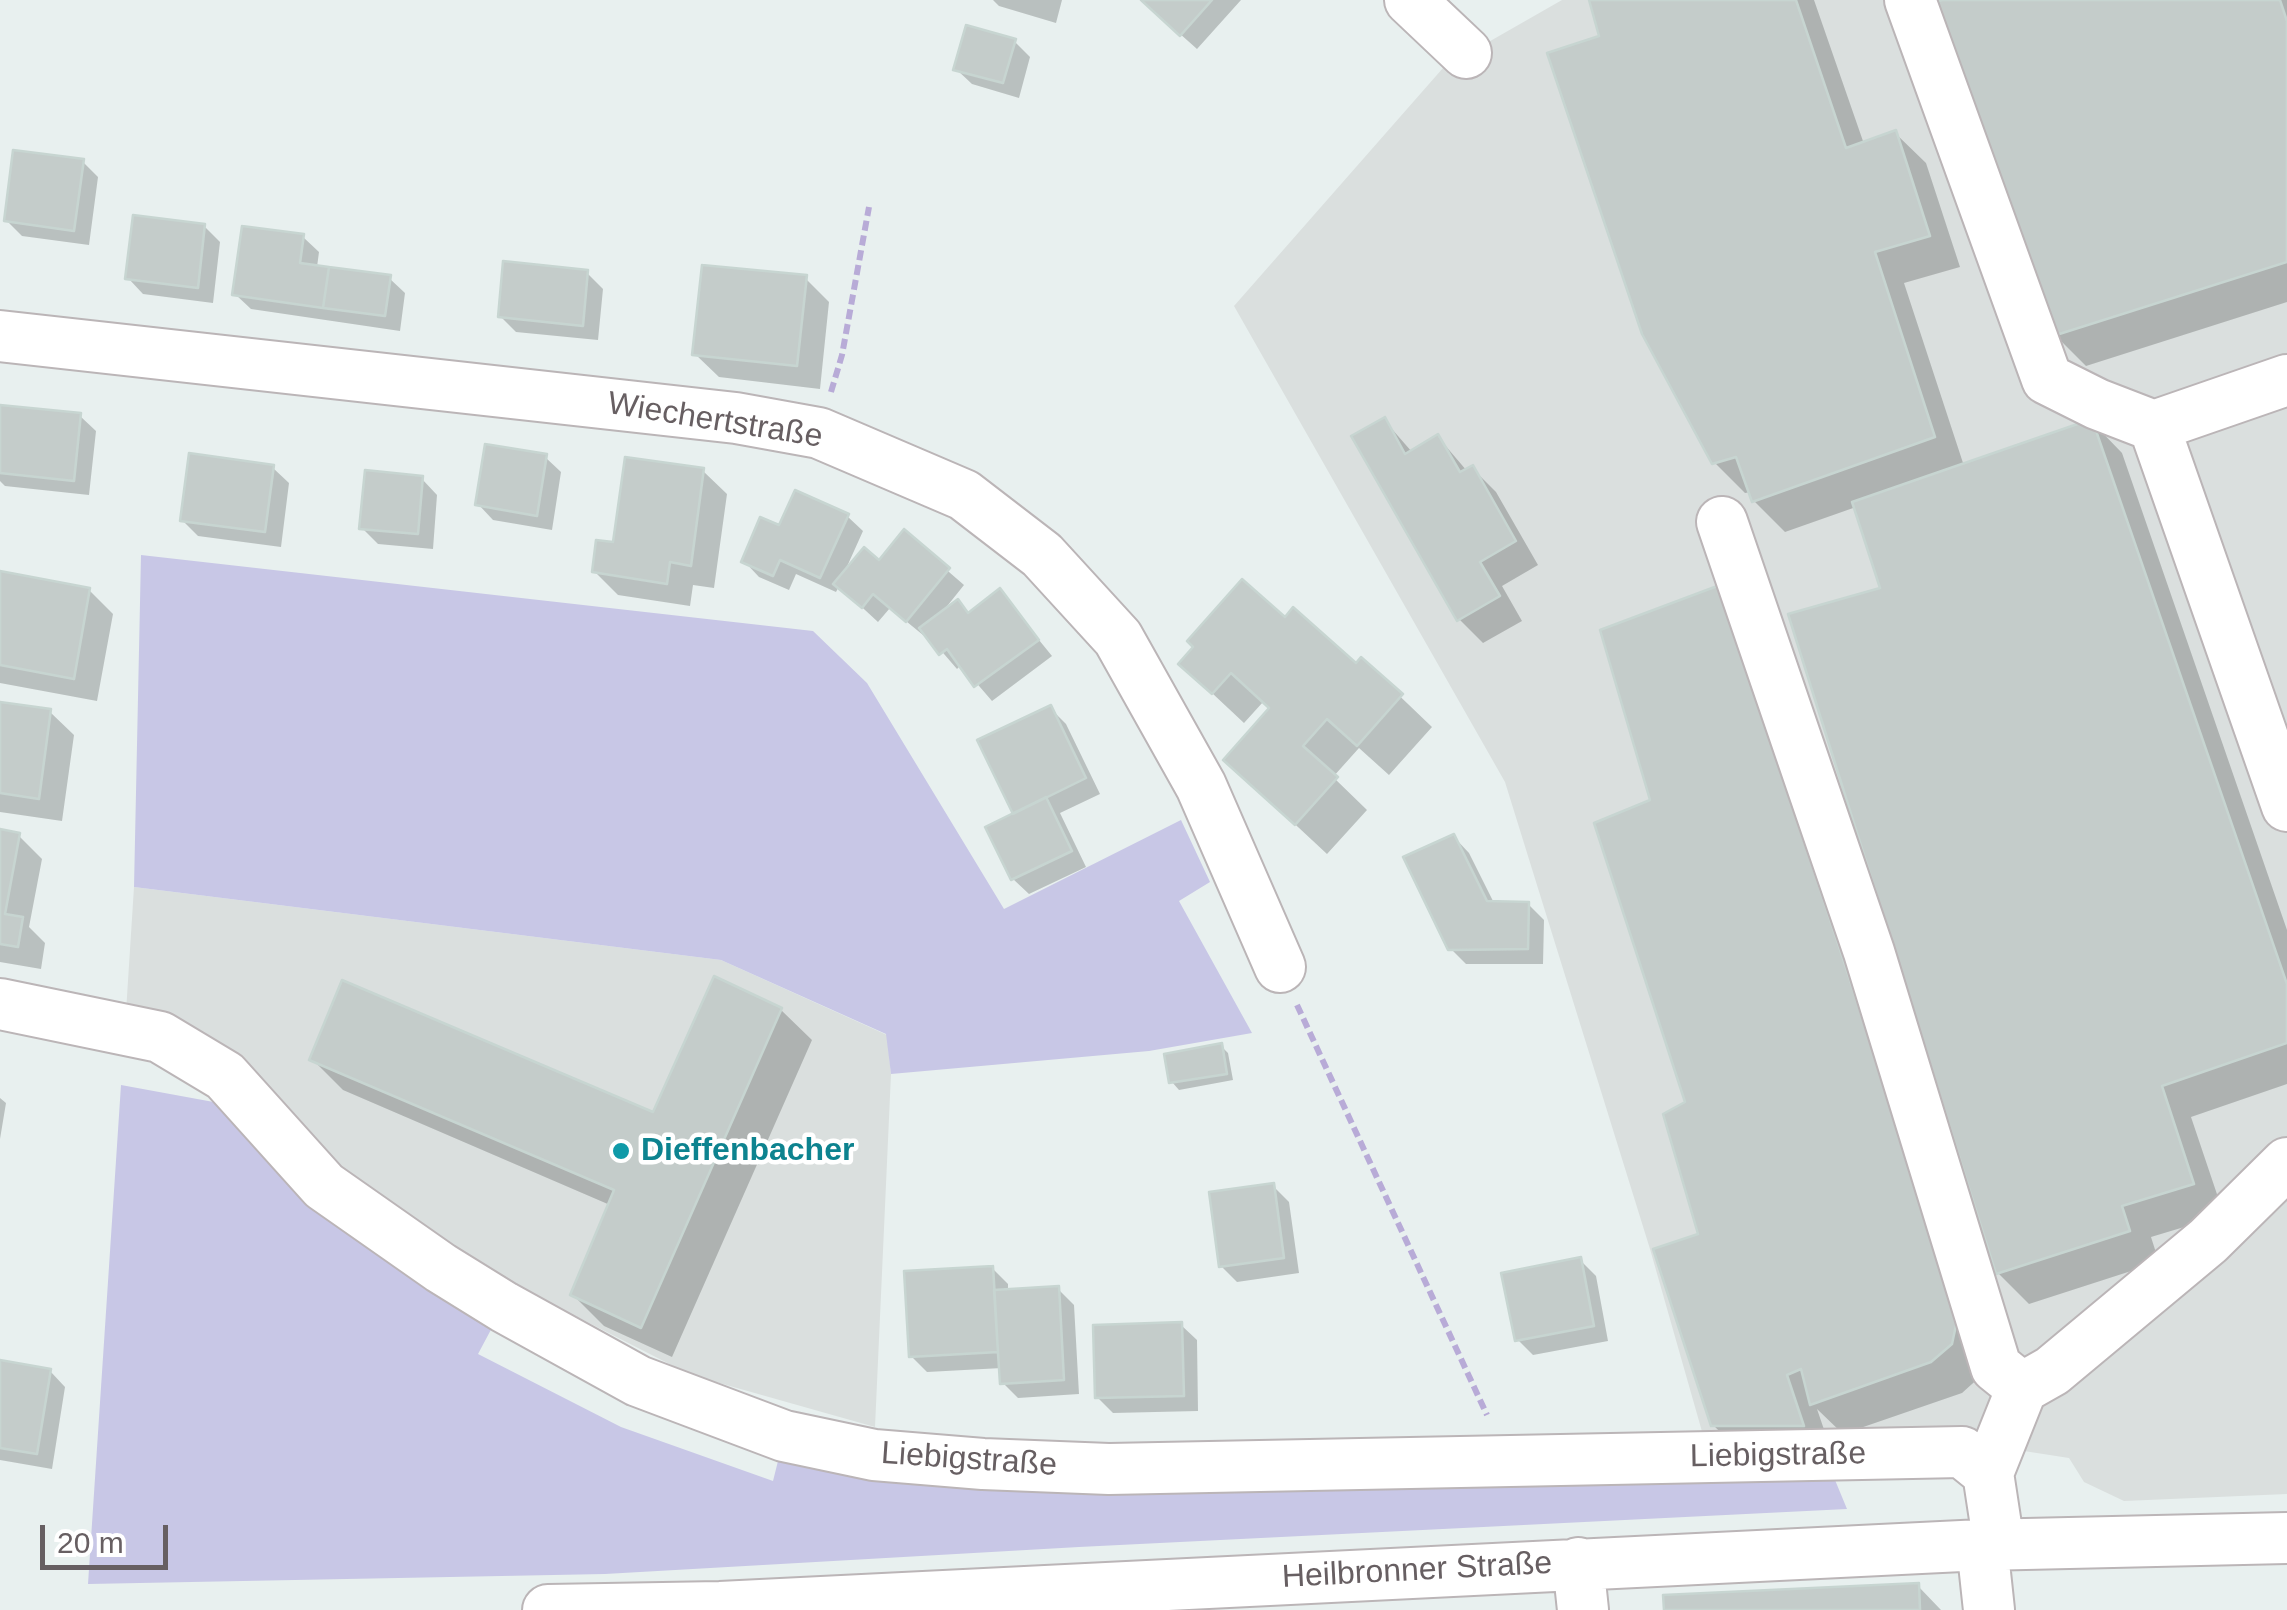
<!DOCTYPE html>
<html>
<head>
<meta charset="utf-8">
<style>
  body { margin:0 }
  #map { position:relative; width:2287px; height:1610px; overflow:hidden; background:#e8f0ef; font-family:Arial,sans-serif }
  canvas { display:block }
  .scale { position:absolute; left:40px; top:1525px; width:128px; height:45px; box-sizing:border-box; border:5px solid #675f62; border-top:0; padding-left:12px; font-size:30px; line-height:35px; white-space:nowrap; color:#675f62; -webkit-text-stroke:8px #fff; paint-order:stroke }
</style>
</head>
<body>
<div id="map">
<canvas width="2287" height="1610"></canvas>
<div class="scale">20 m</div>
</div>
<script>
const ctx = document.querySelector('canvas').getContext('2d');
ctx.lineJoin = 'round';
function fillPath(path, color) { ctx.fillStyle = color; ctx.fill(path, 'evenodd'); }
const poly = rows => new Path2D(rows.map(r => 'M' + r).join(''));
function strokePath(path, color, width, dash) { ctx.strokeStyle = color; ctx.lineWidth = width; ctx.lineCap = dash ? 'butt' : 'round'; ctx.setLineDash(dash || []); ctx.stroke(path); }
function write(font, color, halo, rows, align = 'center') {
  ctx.font = font + ' Arial,sans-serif'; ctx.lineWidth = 9; ctx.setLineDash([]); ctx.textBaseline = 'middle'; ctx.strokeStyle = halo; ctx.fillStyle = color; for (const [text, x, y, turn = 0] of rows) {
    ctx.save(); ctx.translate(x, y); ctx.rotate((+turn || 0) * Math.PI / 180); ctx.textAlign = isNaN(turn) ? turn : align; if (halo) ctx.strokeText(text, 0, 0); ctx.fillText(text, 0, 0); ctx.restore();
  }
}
const industrial = poly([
  [1562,0,2287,0,2287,1494,2124,1501,2084,1482,2069,1458,1908,1433,1703,1435,1650,1249,1505,782,1234,306,1443,68],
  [134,887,721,960,887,1035,891,1074,875,1427,691,1375,542,1299,340,1178,126,1012]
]);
const green = poly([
  [141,555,813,631,867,683,1004,909,1181,820,1210,882,1179,901,1252,1033,1149,1051,891,1074,886,1034,721,960,134,887],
  [121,1085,219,1103,494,1324,478,1354,621,1427,773,1481,780,1453,1074,1486,1835,1480,1847,1509,1079,1547,605,1574,88,1584]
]);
const shadow = poly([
  [993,0,1062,0,1056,23,999,6],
  [1142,0,1241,0,1197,49],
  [1591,0,1814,0,1864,144,1895,133,1926,163,1960,267,1904,283,1964,466,2092,422,2122,453,2287,930,2287,1084,2191,1117,2224,1215,2151,1237,2159,1262,2029,1304,1998,1273,1883,589,1856,507,1785,532,1754,501,1751,492,1745,493,1714,462],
  [1949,0,2287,0,2287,302,2086,366,2055,335],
  [1014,41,1030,57,1019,98,972,84,956,69],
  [83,162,98,177,89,245,22,236,6,220],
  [204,226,220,242,213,303,143,294,128,278],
  [303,237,319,252,317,267,389,278,405,293,400,331,251,309,235,294],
  [587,273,603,289,598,340,516,332,500,316],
  [805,278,829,302,820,389,719,377,695,354],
  [0,408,80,416,96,431,89,495,5,486,0,481],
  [1384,420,1412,452,1438,437,1467,471,1472,468,1496,492,1538,565,1502,586,1522,621,1483,643,1459,619],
  [545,457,561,472,552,530,493,520,478,504],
  [273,468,289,483,281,547,198,536,182,520],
  [703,471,727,494,714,588,693,585,690,606,618,595,594,571,615,545],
  [422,479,437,495,433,549,378,544,362,528],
  [847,516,863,531,845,571,879,563,904,533,964,585,944,610,958,602,970,614,1000,592,1052,656,992,701,961,665,957,669,925,632,923,635,890,608,878,622,839,586,836,592,796,574,789,590,759,577,744,561,780,529],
  [0,574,89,590,113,614,97,701,0,683],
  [1750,619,1982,1375,1962,1393,1843,1434,1817,1409,1833,1456,1745,1456,1713,1425,1702,1236,1653,802],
  [1285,621,1356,667,1362,660,1432,727,1389,775,1359,748,1333,777,1367,810,1327,854,1226,760,1271,709,1263,702,1244,723,1181,664],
  [0,705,50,712,74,735,62,821,0,812],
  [1050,708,1066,724,1100,794,1060,813,1086,867,1029,894,1013,879,1016,815],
  [0,831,18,835,42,859,29,927,45,943,41,969,0,962],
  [1454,837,1469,853,1494,903,1528,904,1544,920,1543,964,1466,964,1450,948],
  [781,1010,812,1040,672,1357,604,1326,573,1295,610,1205,343,1090,312,1059,654,1116],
  [1221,1046,1228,1053,1233,1080,1179,1090,1172,1082],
  [0,1098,6,1103,0,1139],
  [1273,1186,1289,1202,1299,1273,1237,1282,1221,1266],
  [1580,1260,1596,1276,1608,1341,1533,1355,1517,1339],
  [992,1268,1008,1284,1008,1292,1058,1289,1074,1305,1079,1394,1018,1398,1002,1382,1002,1368,927,1372,911,1356],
  [1181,1325,1197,1340,1198,1411,1113,1413,1097,1397],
  [0,1363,50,1371,65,1387,52,1469,0,1460],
  [1918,1586,1941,1610,1666,1610]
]);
const building = poly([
  [1141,0,1212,0,1180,36,1141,0],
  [1589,0,1796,0,1846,148,1896,130,1930,236,1875,252,1935,437,1752,502,1736,457,1712,464,1642,334,1547,53,1599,36,1589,0],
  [1942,0,2280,0,2287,21,2287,262,2053,336,1936,2,1942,0],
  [966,25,1016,39,1003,83,953,70,966,25],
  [13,150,84,159,74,231,4,221,13,150],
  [133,215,205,224,198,288,125,279,133,215],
  [242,226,304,234,300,263,329,267,323,308,232,295,242,226],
  [503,261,588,270,583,326,498,317,503,261],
  [702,265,807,275,797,366,692,355,702,265],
  [329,267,391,275,385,316,323,308,329,267],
  [0,405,81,413,74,481,0,473,0,405],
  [1385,417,1405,454,1438,434,1460,472,1473,465,1516,541,1480,562,1500,596,1457,621,1351,436,1385,417],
  [2092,419,2287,984,2287,1043,2162,1086,2194,1184,2122,1206,2130,1231,1996,1274,1788,614,1880,588,1852,502,2092,419],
  [485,444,547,454,537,516,475,505,485,444],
  [189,453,274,465,265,532,180,521,189,453],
  [625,457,704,468,691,566,670,562,667,584,592,572,596,540,613,542,625,457],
  [365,470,423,476,418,534,359,529,365,470],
  [795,490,849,514,820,578,780,560,773,576,741,562,760,517,779,525,795,490],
  [904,529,950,568,906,622,873,594,862,608,833,584,864,547,879,560,904,529],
  [0,571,90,588,74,679,0,665,0,571],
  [1242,579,1285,617,1293,607,1356,663,1361,657,1403,694,1357,746,1327,719,1303,746,1338,777,1295,825,1223,760,1269,708,1231,673,1212,694,1178,664,1193,647,1187,641,1242,579],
  [1720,585,1959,1311,1952,1344,1931,1362,1810,1405,1801,1369,1787,1375,1804,1426,1711,1426,1653,1249,1698,1234,1663,1114,1685,1102,1594,823,1650,800,1600,630,1720,585],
  [1000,588,1039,640,974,687,947,649,939,655,919,628,958,599,968,613,1000,588],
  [0,702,51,709,39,799,0,793,0,702],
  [1051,705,1086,778,1013,814,977,740,1051,705],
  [1046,797,1072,851,1011,880,985,827,1046,797],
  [0,829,20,833,5,914,23,917,18,947,0,944,0,829],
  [1454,834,1487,901,1529,902,1528,949,1448,950,1403,857,1454,834],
  [714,976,782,1008,641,1328,570,1295,614,1190,309,1060,342,980,653,1112,714,976],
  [1222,1043,1227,1074,1169,1083,1164,1054,1222,1043],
  [1274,1183,1284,1258,1219,1267,1209,1192,1274,1183],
  [1581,1257,1594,1326,1515,1341,1501,1273,1581,1257],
  [993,1266,998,1352,909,1357,904,1271,993,1266],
  [1059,1286,1064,1380,1000,1384,994,1290,1059,1286],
  [1182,1322,1184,1396,1095,1398,1093,1325,1182,1322],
  [0,1360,51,1369,37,1454,0,1448,0,1360],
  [1919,1583,1920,1610,1664,1610,1663,1595,1919,1583]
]);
const path = poly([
  [831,392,842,355,869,207],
  [1297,1005,1487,1415]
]);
const minor = poly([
  [1410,0,1466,53],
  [1910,0,2047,379,2097,404,2154,426,2287,806],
  [0,336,736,418,819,433,964,495,1042,555,1118,638,1201,786,1280,967],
  [2154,426,2287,380],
  [1722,522,1869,952,1996,1367,2022,1388],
  [0,1004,160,1037,225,1076,324,1186,441,1268,504,1307,638,1381,784,1436,874,1455,983,1464,1109,1469,1962,1452,1988,1473,1999,1545],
  [1988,1473,2022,1388,2052,1371,2208,1241,2287,1163],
  [1982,1545,1989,1610],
  [1578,1563,1583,1610],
  [548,1610,720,1607,1982,1545,2287,1538]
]);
const markers = [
  [621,1151,10,"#0f9aa8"]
];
const streetNames = [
  ["Wiechertstraße",715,421,9],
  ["Liebigstraße",1778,1456,-1],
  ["Liebigstraße",969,1460,4],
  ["Heilbronner Straße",1417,1571,-3]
];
const cultureNames = [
  ["Dieffenbacher",641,1151]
];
fillPath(industrial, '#dadfde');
fillPath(green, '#c8c7e6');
fillPath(shadow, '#0003');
fillPath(building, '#c4ccca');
strokePath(building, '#c7d5d1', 2.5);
strokePath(minor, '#bbb5b7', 54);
strokePath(path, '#b8abd7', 6, [10, 5]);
strokePath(minor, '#fff', 50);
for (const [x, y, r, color] of markers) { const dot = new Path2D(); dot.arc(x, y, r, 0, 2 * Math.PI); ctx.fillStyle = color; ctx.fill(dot); strokePath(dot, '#fff', 4); }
write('32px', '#675f62', '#fff', streetNames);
write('bold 32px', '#0d838f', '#fff', cultureNames, 'left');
</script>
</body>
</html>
